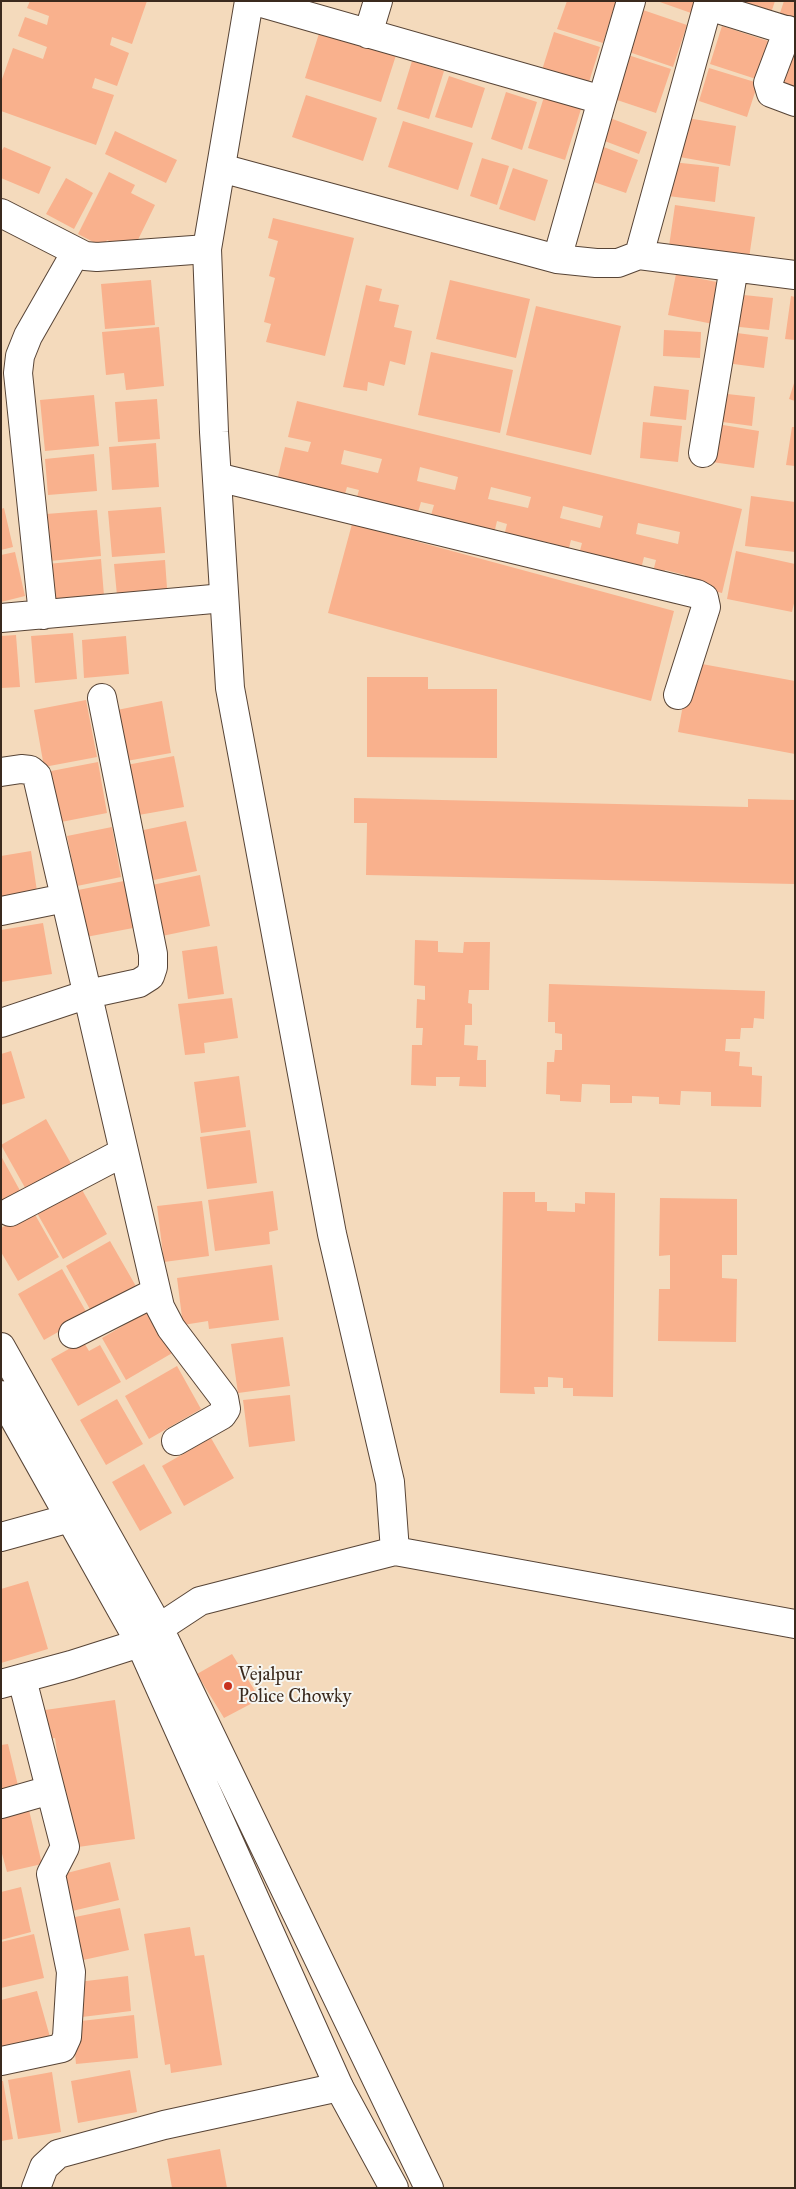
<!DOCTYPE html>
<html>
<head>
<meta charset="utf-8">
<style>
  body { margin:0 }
  #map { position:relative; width:796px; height:2189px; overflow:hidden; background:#f4dabc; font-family:"IM FELL Great Primer",serif }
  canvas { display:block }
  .frame { position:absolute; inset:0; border:2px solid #3b2a1e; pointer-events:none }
</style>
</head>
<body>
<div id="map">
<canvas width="796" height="2189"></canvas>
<div class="frame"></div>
</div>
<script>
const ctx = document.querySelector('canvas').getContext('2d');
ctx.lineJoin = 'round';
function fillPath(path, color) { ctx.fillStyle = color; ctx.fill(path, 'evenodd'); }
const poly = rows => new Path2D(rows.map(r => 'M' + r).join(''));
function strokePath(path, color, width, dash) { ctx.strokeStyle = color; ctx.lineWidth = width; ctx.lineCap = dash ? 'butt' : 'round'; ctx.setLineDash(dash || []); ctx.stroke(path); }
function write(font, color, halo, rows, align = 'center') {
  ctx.font = font + ' "IM FELL Great Primer",serif'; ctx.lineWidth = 4; ctx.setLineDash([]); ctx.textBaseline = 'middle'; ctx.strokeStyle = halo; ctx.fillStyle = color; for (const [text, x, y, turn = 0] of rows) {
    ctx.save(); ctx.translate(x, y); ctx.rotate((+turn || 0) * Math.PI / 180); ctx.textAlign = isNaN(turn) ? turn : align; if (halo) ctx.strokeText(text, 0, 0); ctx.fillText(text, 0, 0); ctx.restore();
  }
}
const building = poly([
  [30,1,147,1,132,44,112,37,110,45,129,53,117,86,95,78,92,88,114,95,96,145,1,111,1,82,13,48,43,59,47,47,18,36,25,17,47,25,49,16,27,8],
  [567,1,616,1,603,43,557,29],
  [657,1,695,1,691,13],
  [731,1,775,1,768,22],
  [784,1,795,1,795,27,777,22],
  [643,10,687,25,673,67,629,52],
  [322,24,398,49,381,102,305,78],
  [722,26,768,41,756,79,710,64],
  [554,32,600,47,588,85,542,70],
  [795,41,795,90,777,82],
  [625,54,671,69,656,113,611,98],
  [412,61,444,71,429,119,397,109],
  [709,68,758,83,747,117,699,101],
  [449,76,485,88,472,128,435,117],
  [506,92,537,102,522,150,491,139],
  [306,95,377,118,363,161,292,137],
  [544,97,581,109,565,160,528,148],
  [681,117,736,126,730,166,674,156],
  [610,118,647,132,639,154,602,140],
  [403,121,473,143,458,190,388,167],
  [115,131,177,160,166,183,105,154],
  [601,146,638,160,626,193,588,180],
  [4,147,51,167,39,194,1,178,1,152],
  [482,158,509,166,497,205,470,196],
  [672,162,719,167,715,202,668,196],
  [513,168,548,180,535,221,499,209],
  [109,172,135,185,131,193,155,205,132,252,107,240,103,247,78,234],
  [66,178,93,193,74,229,46,214],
  [675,205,755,217,748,265,668,253],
  [273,218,354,238,325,356,266,342,271,324,264,322,275,278,269,276,278,241,268,238],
  [676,274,722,283,713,324,668,315],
  [151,280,155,325,105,329,101,284],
  [450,280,530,299,516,358,436,339],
  [366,285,382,289,379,301,399,305,394,327,412,331,405,365,390,361,384,386,368,382,367,391,343,387],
  [734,294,773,298,769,330,730,326],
  [791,296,795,297,795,340,785,339],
  [536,306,621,326,591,455,506,435],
  [159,327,164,386,126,390,124,373,106,375,102,332],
  [664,330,701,332,700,358,663,356],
  [729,332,768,337,764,368,726,363],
  [431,352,513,370,500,433,418,415],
  [795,380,795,401,789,399],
  [654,386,689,390,686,420,650,416],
  [718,393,755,397,752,426,715,421],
  [94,395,99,446,45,451,40,400],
  [157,399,160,439,118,442,115,402],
  [297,401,742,509,722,593,683,584,685,575,665,570,663,579,652,576,656,560,644,557,640,573,578,558,582,543,571,540,567,556,548,551,551,543,530,539,528,546,503,540,507,524,497,521,493,538,473,525,454,520,452,528,429,522,434,505,421,502,416,519,355,504,359,490,347,487,343,501,324,496,325,489,307,484,305,492,276,485,285,447,308,452,311,442,288,437],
  [344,450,382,459,378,473,341,464],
  [420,467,458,477,455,490,417,481],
  [491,487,531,497,528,508,488,499],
  [563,506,603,516,600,528,560,518],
  [638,523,680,532,678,544,636,534],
  [643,422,682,426,678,462,640,458],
  [717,424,759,431,754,468,712,462],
  [792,427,795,427,795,466,786,465],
  [156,443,159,487,112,490,109,447],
  [94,454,97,491,48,495,45,459],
  [751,496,795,502,795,552,745,546],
  [161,507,165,553,112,557,108,511],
  [4,508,13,547,1,550,1,509],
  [97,510,101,556,50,561,46,514],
  [352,524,674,611,651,701,328,613],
  [736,551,795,564,795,599,792,612,727,599],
  [15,552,25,596,1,602,1,555],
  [101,559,105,608,51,612,47,564],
  [165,560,168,602,118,606,114,564],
  [73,633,77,679,35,683,31,636],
  [16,635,20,687,1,688,1,636],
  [126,636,129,674,84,678,82,640],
  [691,662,795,681,795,754,678,732],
  [367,677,428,677,428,689,497,689,497,758,367,757],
  [86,700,97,757,44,767,34,710],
  [162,701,171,753,121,762,112,711],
  [174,756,184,807,133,816,116,767],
  [98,762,107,813,56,823,46,772],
  [354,798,748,807,748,799,795,800,795,884,366,875,367,823,354,823],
  [186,821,197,871,149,881,139,831],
  [112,827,121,877,77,886,67,836],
  [31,851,38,898,1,904,1,856],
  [200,875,210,926,162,936,152,885],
  [124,881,133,928,86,937,78,890],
  [43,923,52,974,1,982,1,930],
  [415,940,438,941,438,952,463,953,464,942,490,942,489,990,469,990,468,1003,472,1004,472,1025,465,1025,464,1045,478,1046,477,1060,486,1060,486,1087,459,1086,460,1077,436,1077,436,1086,411,1085,412,1045,422,1045,423,1028,416,1028,417,999,425,1000,425,986,414,985],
  [217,946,224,994,188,999,182,951],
  [549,984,765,991,764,1019,754,1018,753,1028,741,1028,740,1039,726,1039,725,1051,740,1052,739,1066,752,1067,752,1075,762,1076,761,1107,711,1106,711,1092,681,1091,680,1105,659,1104,659,1097,632,1096,632,1103,610,1103,610,1085,582,1084,581,1102,560,1101,560,1095,546,1094,547,1062,554,1062,555,1050,562,1050,562,1034,555,1033,555,1022,548,1022],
  [232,998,238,1038,204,1043,205,1053,185,1055,178,1004],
  [11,1051,25,1098,1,1105,1,1054],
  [239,1076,246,1127,201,1133,194,1082],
  [46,1119,73,1167,28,1193,1,1145],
  [250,1130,257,1183,207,1189,200,1137],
  [1,1156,23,1196,1,1208],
  [81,1188,107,1234,63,1259,37,1213],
  [273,1191,278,1230,269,1232,270,1244,215,1251,208,1200],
  [503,1192,535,1192,535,1202,547,1202,547,1211,575,1212,575,1203,585,1204,585,1192,615,1193,613,1397,573,1396,573,1388,563,1388,563,1378,548,1377,548,1387,534,1387,535,1394,500,1393],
  [660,1198,737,1199,737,1255,722,1255,722,1278,737,1279,736,1342,658,1341,659,1289,670,1289,670,1255,659,1256],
  [202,1201,209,1256,164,1262,157,1206],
  [33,1211,59,1257,18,1281,1,1252,1,1228],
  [110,1241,137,1288,92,1313,66,1266],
  [272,1265,279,1320,209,1329,208,1321,183,1325,177,1278],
  [62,1269,88,1315,44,1340,18,1294],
  [150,1310,174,1352,126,1380,102,1338],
  [283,1337,290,1386,238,1393,231,1344],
  [83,1341,89,1351,100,1345,121,1382,78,1406,51,1359],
  [177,1366,201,1409,149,1439,125,1396],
  [290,1395,295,1441,249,1447,243,1400],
  [117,1399,143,1444,106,1465,80,1420],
  [211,1438,234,1478,184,1506,162,1466],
  [144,1464,172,1513,140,1531,112,1482],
  [28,1581,48,1649,1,1663,1,1589],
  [232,1654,260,1699,224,1718,197,1674],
  [115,1700,135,1839,71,1848,55,1738,42,1740,38,1711],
  [8,1744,20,1794,1,1798,1,1745],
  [29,1810,42,1864,7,1872,1,1850,1,1817],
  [110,1862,119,1900,68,1912,59,1875],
  [21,1887,31,1932,1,1940,1,1892],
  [120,1908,129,1950,74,1962,65,1919],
  [190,1927,195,1956,204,1955,222,2065,171,2073,170,2064,165,2065,144,1934],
  [34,1934,44,1978,1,1988,1,1942],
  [128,1976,131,2011,82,2017,78,1982],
  [37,1991,52,2044,1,2048,1,2000],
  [134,2015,138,2058,76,2064,72,2022],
  [130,2070,137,2112,78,2123,71,2081],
  [52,2072,61,2132,18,2139,8,2080],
  [1,2081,3,2081,13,2139,1,2141],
  [220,2149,227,2188,172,2188,167,2159]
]);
const street = poly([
  [255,1,602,100,631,1],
  [708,6,795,33],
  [788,30,768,83,771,93,795,102],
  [368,34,378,1],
  [221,168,557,259,596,263,618,263,639,255,709,1],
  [1,213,85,256,97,257,207,249],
  [639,255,795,275],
  [557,259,602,100],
  [703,453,734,267],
  [217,477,697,594,704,598,706,607,678,695],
  [43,615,18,373,20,356,28,336,76,252],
  [1,618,224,598],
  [1,772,21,769,30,770,37,776,160,1307,171,1328,224,1398,226,1409,222,1415,176,1441],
  [1,911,65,898],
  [1,1023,88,994,139,983,150,976,153,967,153,954,102,698],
  [10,1212,124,1152],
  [73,1334,156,1292],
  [1,1537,70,1518],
  [1,1804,50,1790],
  [1,2061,62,2048,67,2037,71,1972,51,1874,65,1847,22,1679],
  [36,2188,44,2167,58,2154,164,2125,339,2087]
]);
const secondary = poly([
  [249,1,207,249,214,432,230,688,332,1234,390,1482,395,1551],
  [1,1347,159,1628,429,2188],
  [1,1395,140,1643,339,2087,394,2188],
  [1,1684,71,1665,140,1643,159,1628,200,1601,395,1551,795,1624]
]);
const markers = [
  [228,1686,5,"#c8321e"]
];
const poiNames = [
  ["Vejalpur",238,1675],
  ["Police Chowky",238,1697]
];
fillPath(building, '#f9b18d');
strokePath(street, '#574436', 30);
strokePath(secondary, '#574436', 30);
strokePath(street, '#fff', 28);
strokePath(secondary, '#fff', 28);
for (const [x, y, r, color] of markers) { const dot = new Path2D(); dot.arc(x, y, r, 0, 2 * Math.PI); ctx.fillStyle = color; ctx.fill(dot); strokePath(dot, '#f6f6f2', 2); }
write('19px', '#3b2a1e', '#f6f6f2', poiNames, 'left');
</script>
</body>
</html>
